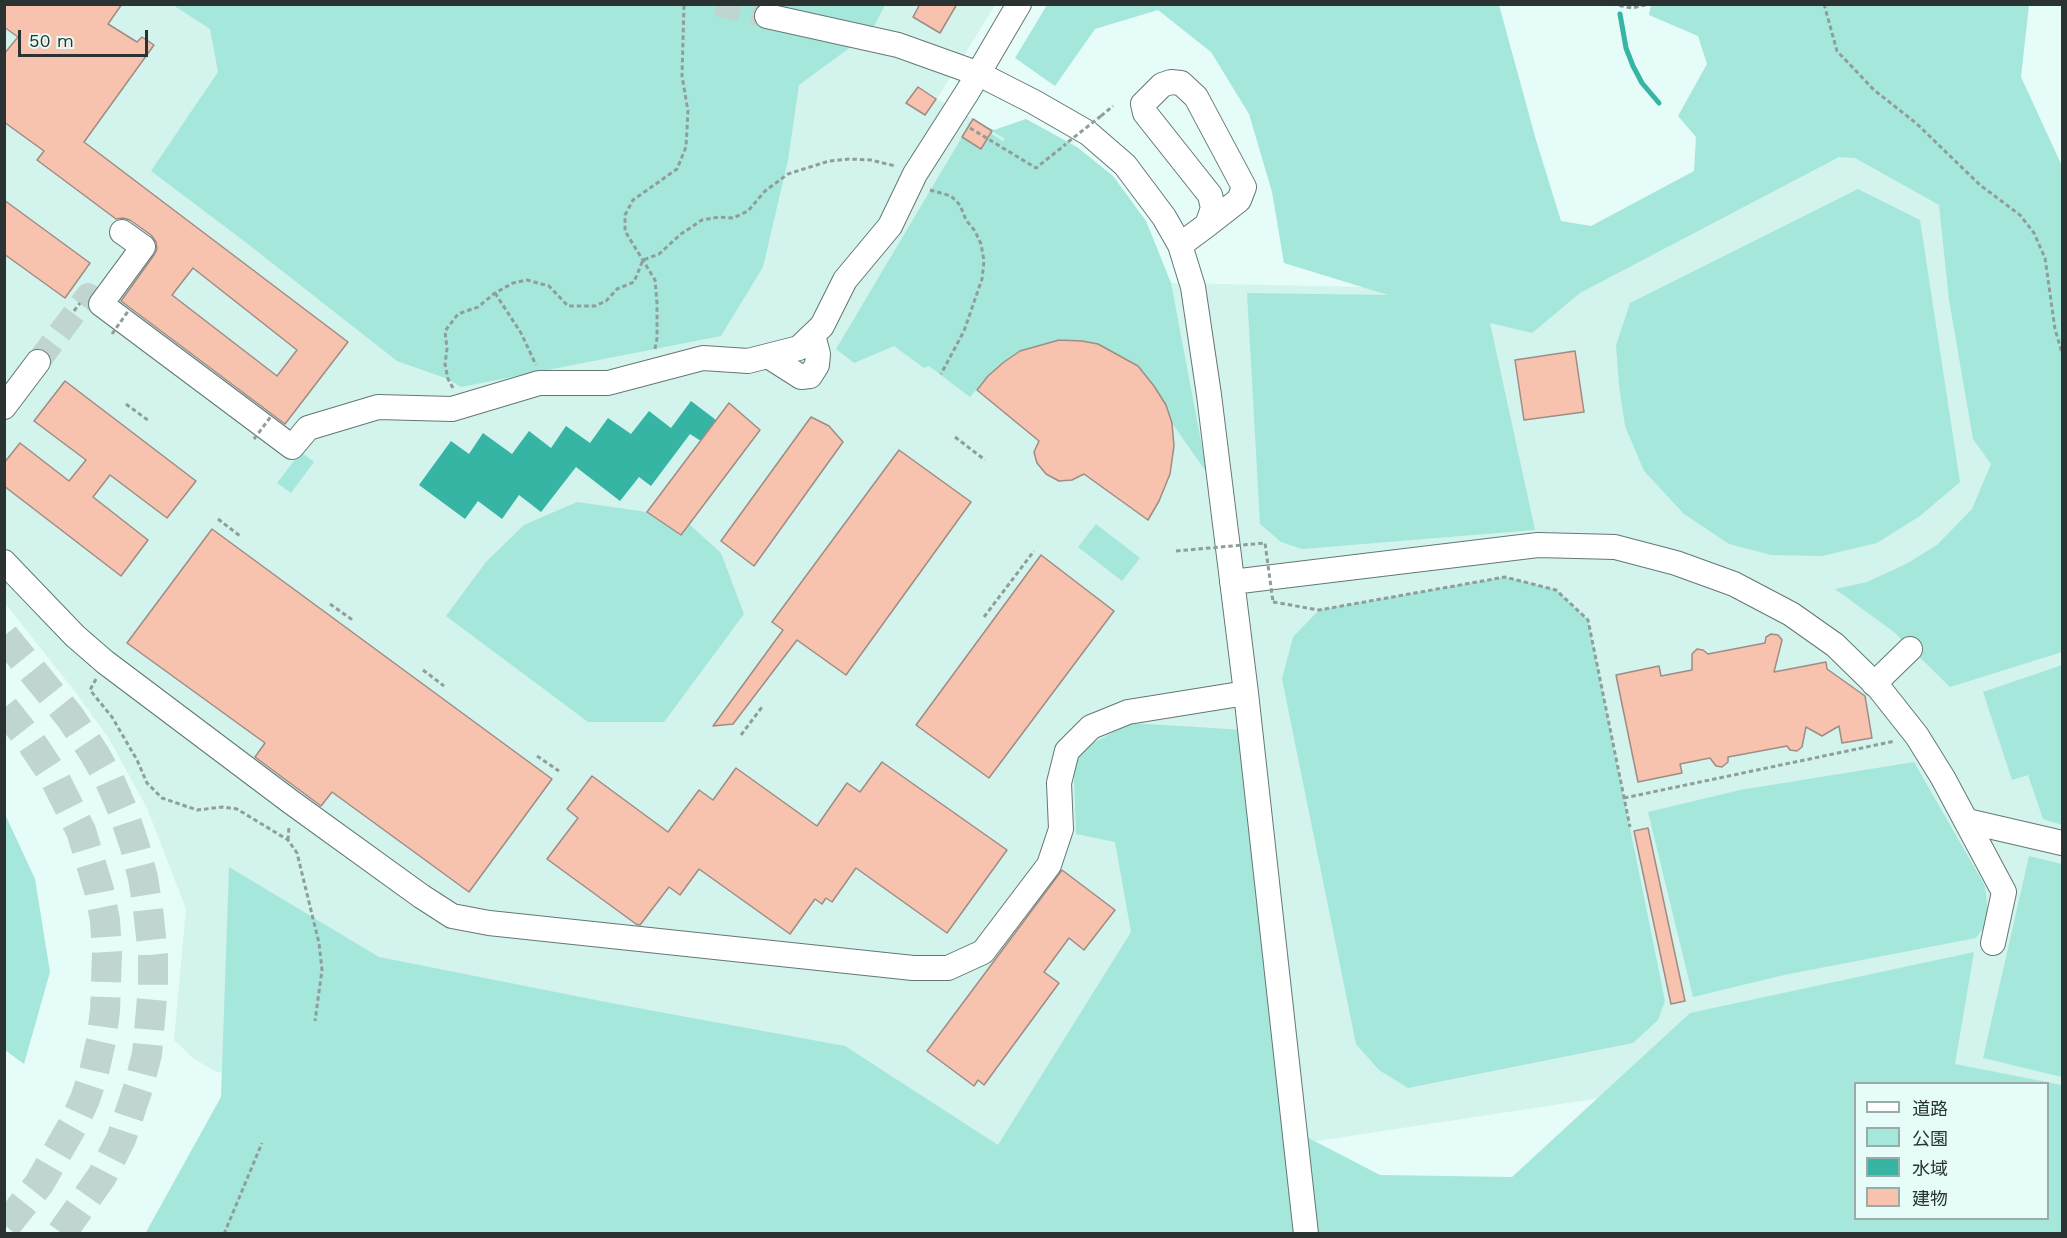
<!DOCTYPE html>
<html>
<head>
<meta charset="utf-8">
<style>
  body { margin:0 }
  #map { position:relative; width:2067px; height:1238px; overflow:hidden; background:#e5fcf8; font-family:"Work Sans","Noto Sans JP",sans-serif }
  canvas { display:block }
  .frame { position:absolute; inset:0; border:6px solid #2a3331; pointer-events:none }
  .legend { position:absolute; left:1854px; top:1082px; width:195px; height:138px; box-sizing:border-box; background:#e5fcf8; border:2px solid #9aaca8; margin:0; padding:8px 10px; list-style:none; font-size:18px; color:#2a3331 }
  .legend li { display:flex; align-items:center; gap:12px; height:30px }
  .legend b { width:30px; border:2px solid #9aaca8 }
  .scale { position:absolute; left:18px; top:30px; width:130px; height:27px; box-sizing:border-box; border:3px solid #2a3331; border-top:0; padding-left:8px; font-size:18px; line-height:21px; white-space:nowrap; color:#2a3331; -webkit-text-stroke:4px #e5fcf8; paint-order:stroke }
</style>
</head>
<body>
<div id="map">
<canvas width="2067" height="1238"></canvas>
<div class="frame"></div>
<ul class="legend">
<li><b style="height:8px;background:#fff"></b>道路</li>
<li><b style="height:16px;background:#a6e7dc"></b>公園</li>
<li><b style="height:16px;background:#36b4a4"></b>水域</li>
<li><b style="height:16px;background:#f7c3af"></b>建物</li>
</ul>
<div class="scale">50 m</div>
</div>
<script>
const ctx = document.querySelector('canvas').getContext('2d');
ctx.lineJoin = 'round';
function fillPath(path, color) { ctx.fillStyle = color; ctx.fill(path, 'evenodd'); }
const poly = rows => new Path2D(rows.map(r => 'M' + r).join(''));
function strokePath(path, color, width, dash) { ctx.strokeStyle = color; ctx.lineWidth = width; ctx.lineCap = dash ? 'butt' : 'round'; ctx.setLineDash(dash || []); ctx.stroke(path); }
const built = poly([
  [4,5,995,5,937,99,994,130,1026,119,1077,147,1113,176,1146,221,1171,283,1561,291,1848,146,1948,197,2062,494,2062,1108,2048,1084,1863,1058,1284,1146,952,1209,396,1075,217,1072,194,1059,174,1040,186,909,147,808,108,737,76,693,5,603]
]);
const green = poly([
  [173,5,885,5,871,32,799,85,788,160,763,267,721,336,461,387,448,379,397,361,244,241,151,171,218,72,210,29],
  [1047,5,1499,5,1536,140,1561,221,1591,226,1694,171,1696,137,1678,116,1707,64,1698,36,1649,15,1651,5,2029,5,2021,77,2062,166,2062,652,1950,687,1894,632,1835,589,1867,582,1906,564,1937,545,1972,509,1991,464,1973,439,1949,300,1939,205,1855,158,1839,157,1580,293,1532,333,1490,323,1535,530,1302,549,1281,542,1260,524,1247,293,1388,295,1284,263,1272,192,1249,114,1211,52,1158,10,1095,29,1055,86,1015,58],
  [1026,119,1077,147,1113,176,1146,221,1171,283,1207,473,1172,423,1166,405,1154,386,1138,366,1098,344,1082,341,1059,340,1021,351,1004,362,988,376,970,397,929,366,924,368,894,346,854,363,836,349,962,137,981,149,984,129,1003,141,1005,139,984,126,994,130],
  [1858,189,1920,220,1960,482,1920,516,1877,543,1822,556,1771,555,1729,544,1684,514,1644,471,1625,426,1619,386,1616,345,1630,303],
  [301,452,314,462,291,493,277,483],
  [577,502,647,512,681,535,689,524,721,553,744,614,664,722,588,722,446,616,486,562,524,525],
  [1096,524,1140,558,1122,581,1078,547],
  [1505,577,1556,590,1588,620,1665,1001,1658,1020,1633,1043,1408,1088,1379,1070,1356,1044,1282,679,1293,637,1319,610],
  [2062,665,2062,825,2043,819,2028,775,2012,780,1983,692],
  [1130,723,1245,730,1299,1133,1380,1175,1512,1177,1690,1013,1974,952,1955,1064,2062,1085,2062,1233,145,1234,221,1097,229,867,379,957,616,1004,845,1046,998,1145,1131,932,1115,842,1076,834,1073,754],
  [1856,1084,2048,1084,2048,1218,1856,1218],
  [1914,762,1985,886,1989,920,1976,938,1784,975,1693,997,1648,812,1740,790],
  [4,812,35,879,50,972,24,1064,5,1050],
  [2029,856,2062,864,2062,1077,1983,1058]
]);
const water = poly([
  [691,401,716,420,701,441,690,434,651,486,639,477,620,501,576,467,541,512,519,495,502,519,478,501,465,519,419,485,451,441,469,454,483,433,512,454,529,431,551,448,566,426,590,443,608,418,631,434,649,411,671,428]
]);
const stream = poly([
  [1620,14,1626,48,1633,66,1642,83,1659,103]
]);
const building = poly([
  [4,4,122,4,108,24,137,42,142,37,154,45,84,142,348,342,285,424,121,301,154,255,157,249,156,242,151,235,130,220,123,218,116,219,37,160,44,151,4,122,4,54,18,37,4,27,4,4],
  [193,268,297,350,277,376,172,295,193,268],
  [920,4,957,4,940,33,913,17,920,4],
  [918,87,936,99,925,115,906,103,918,87],
  [973,119,992,131,981,149,962,137,973,119],
  [4,200,90,263,65,298,4,254,4,200],
  [1059,340,1082,341,1098,344,1138,366,1154,386,1166,405,1172,423,1174,446,1170,474,1159,501,1148,520,1084,474,1072,480,1059,481,1046,474,1037,463,1034,452,1039,441,977,390,988,376,1004,362,1020,351,1059,340],
  [1575,351,1584,412,1524,420,1515,360,1575,351],
  [65,381,196,481,167,518,110,475,93,497,148,540,121,576,4,486,4,463,20,443,69,481,86,460,34,421,65,381],
  [729,403,760,430,681,535,647,512,729,403],
  [811,417,829,426,843,442,754,566,721,541,811,417],
  [899,450,971,502,846,675,797,640,733,724,713,726,783,630,772,622,899,450],
  [212,529,552,779,469,892,332,792,321,806,255,757,265,743,127,643,212,529],
  [1041,555,1114,611,989,778,916,725,1041,555],
  [1771,634,1778,635,1782,640,1774,672,1826,662,1827,669,1865,696,1872,738,1842,743,1839,726,1822,736,1806,727,1802,747,1797,751,1790,750,1787,746,1728,757,1728,762,1722,767,1716,766,1710,758,1680,764,1682,773,1638,782,1616,675,1659,666,1661,676,1692,670,1692,654,1697,649,1703,650,1708,654,1765,643,1766,637,1771,634],
  [882,762,1007,850,947,933,856,868,832,902,826,898,822,904,815,899,790,934,699,869,680,895,669,887,640,925,636,924,547,859,578,818,567,809,592,776,668,832,699,790,713,800,736,768,817,826,847,783,860,792,882,762],
  [1648,828,1685,1001,1671,1004,1634,831,1648,828],
  [1062,870,1115,910,1084,950,1069,938,1044,972,1059,983,984,1085,978,1080,974,1086,927,1051,1062,870]
]);
const minorTunnel = poly([
  [717,4,767,16],
  [38,362,88,295,93,298]
]);
const majorTunnel = poly([
  [4,636,70,717,94,753,110,781,123,811,135,847,143,878,148,909,153,955,153,987,147,1054,139,1085,121,1139,102,1176,61,1234],
  [4,708,31,742,53,775,81,831,99,890,105,920,107,953,105,1011,101,1041,94,1072,85,1099,74,1123,39,1184,4,1228]
]);
const path = poly([
  [1612,4,1632,8,1649,4],
  [1824,4,1837,51,1874,90,1916,123,1980,185,2020,215,2034,233,2045,258,2055,329,2062,353],
  [1101,116,1113,106],
  [970,128,1036,168,1066,144],
  [930,190,951,196,960,205,966,220,975,231,981,244,984,261,982,279,964,331,941,374],
  [495,293,521,333,536,365],
  [74,311,80,303],
  [655,349,657,338,657,303,655,280,625,231,625,215,633,200,677,169,686,147,688,111,682,76,684,4],
  [453,388,448,379,445,364,447,349,445,331,458,314,478,307,495,293,513,283,527,280,549,286,568,306,595,306,606,301,617,289,634,282,643,260,659,254,681,234,702,220,719,217,733,218,748,211,765,191,788,174,829,161,849,159,871,160,895,166],
  [126,404,149,421],
  [955,437,985,460],
  [218,519,240,536],
  [1273,602,1319,610,1505,577,1556,590,1588,620,1630,827],
  [330,604,354,621],
  [984,617,1034,551],
  [423,670,444,686],
  [96,679,90,690,112,717,137,760,147,783,162,798,197,810,222,807,237,809,288,840,297,853,319,943,322,970,315,1021],
  [741,735,762,707],
  [537,756,559,771],
  [1624,798,1895,741],
  [288,840,289,827],
  [224,1234,262,1143]
]);
const minor = poly([
  [767,16,898,45,979,74,1034,102,1088,133,1125,165,1164,217,1180,245,1193,287,1209,395,1246,693,1306,1234],
  [122,232,143,247,101,304,292,447,308,428,378,407,452,409,539,383,608,383,703,358,748,361,799,348,822,326,845,280,890,226,915,174,968,91,1019,4],
  [1180,245,1207,225,1239,200,1244,187,1196,97,1181,83,1171,82,1162,85,1143,104,1145,113,1210,195,1213,208,1207,225],
  [768,356,801,377,810,376,817,365,818,354,813,335],
  [4,407,38,362],
  [4,562,75,636,105,662,291,802,421,896,452,916,489,923,913,968,948,968,983,952,1049,865,1061,829,1059,783,1067,751,1091,727,1128,712,1246,693],
  [1232,582,1538,545,1615,547,1676,563,1734,584,1791,614,1835,645,1879,688,1917,736,1943,778,2004,892,1993,943],
  [1874,684,1910,649],
  [1967,821,2062,843]
]);
const pathBridge = poly([
  [1068,142,1101,116],
  [112,334,129,310],
  [254,439,272,415],
  [1176,551,1265,543,1273,602]
]);
fillPath(built, '#d3f3ed');
fillPath(green, '#a6e7dc');
fillPath(water, '#36b4a4');
strokePath(stream, '#36b4a4', 5);
fillPath(building, '#f7c3af');
strokePath(building, '#9f8c85', 1.5);
strokePath(minorTunnel, '#c0d4d0', 24, [24, 12]);
strokePath(majorTunnel, '#c0d4d0', 30, [30, 15]);
strokePath(minor, '#637874', 26);
strokePath(path, '#8e9e9b', 3, [4.5, 3]);
strokePath(minor, '#fff', 24);
strokePath(pathBridge, '#8e9e9b', 3, [4.5, 3]);
</script>
</body>
</html>
